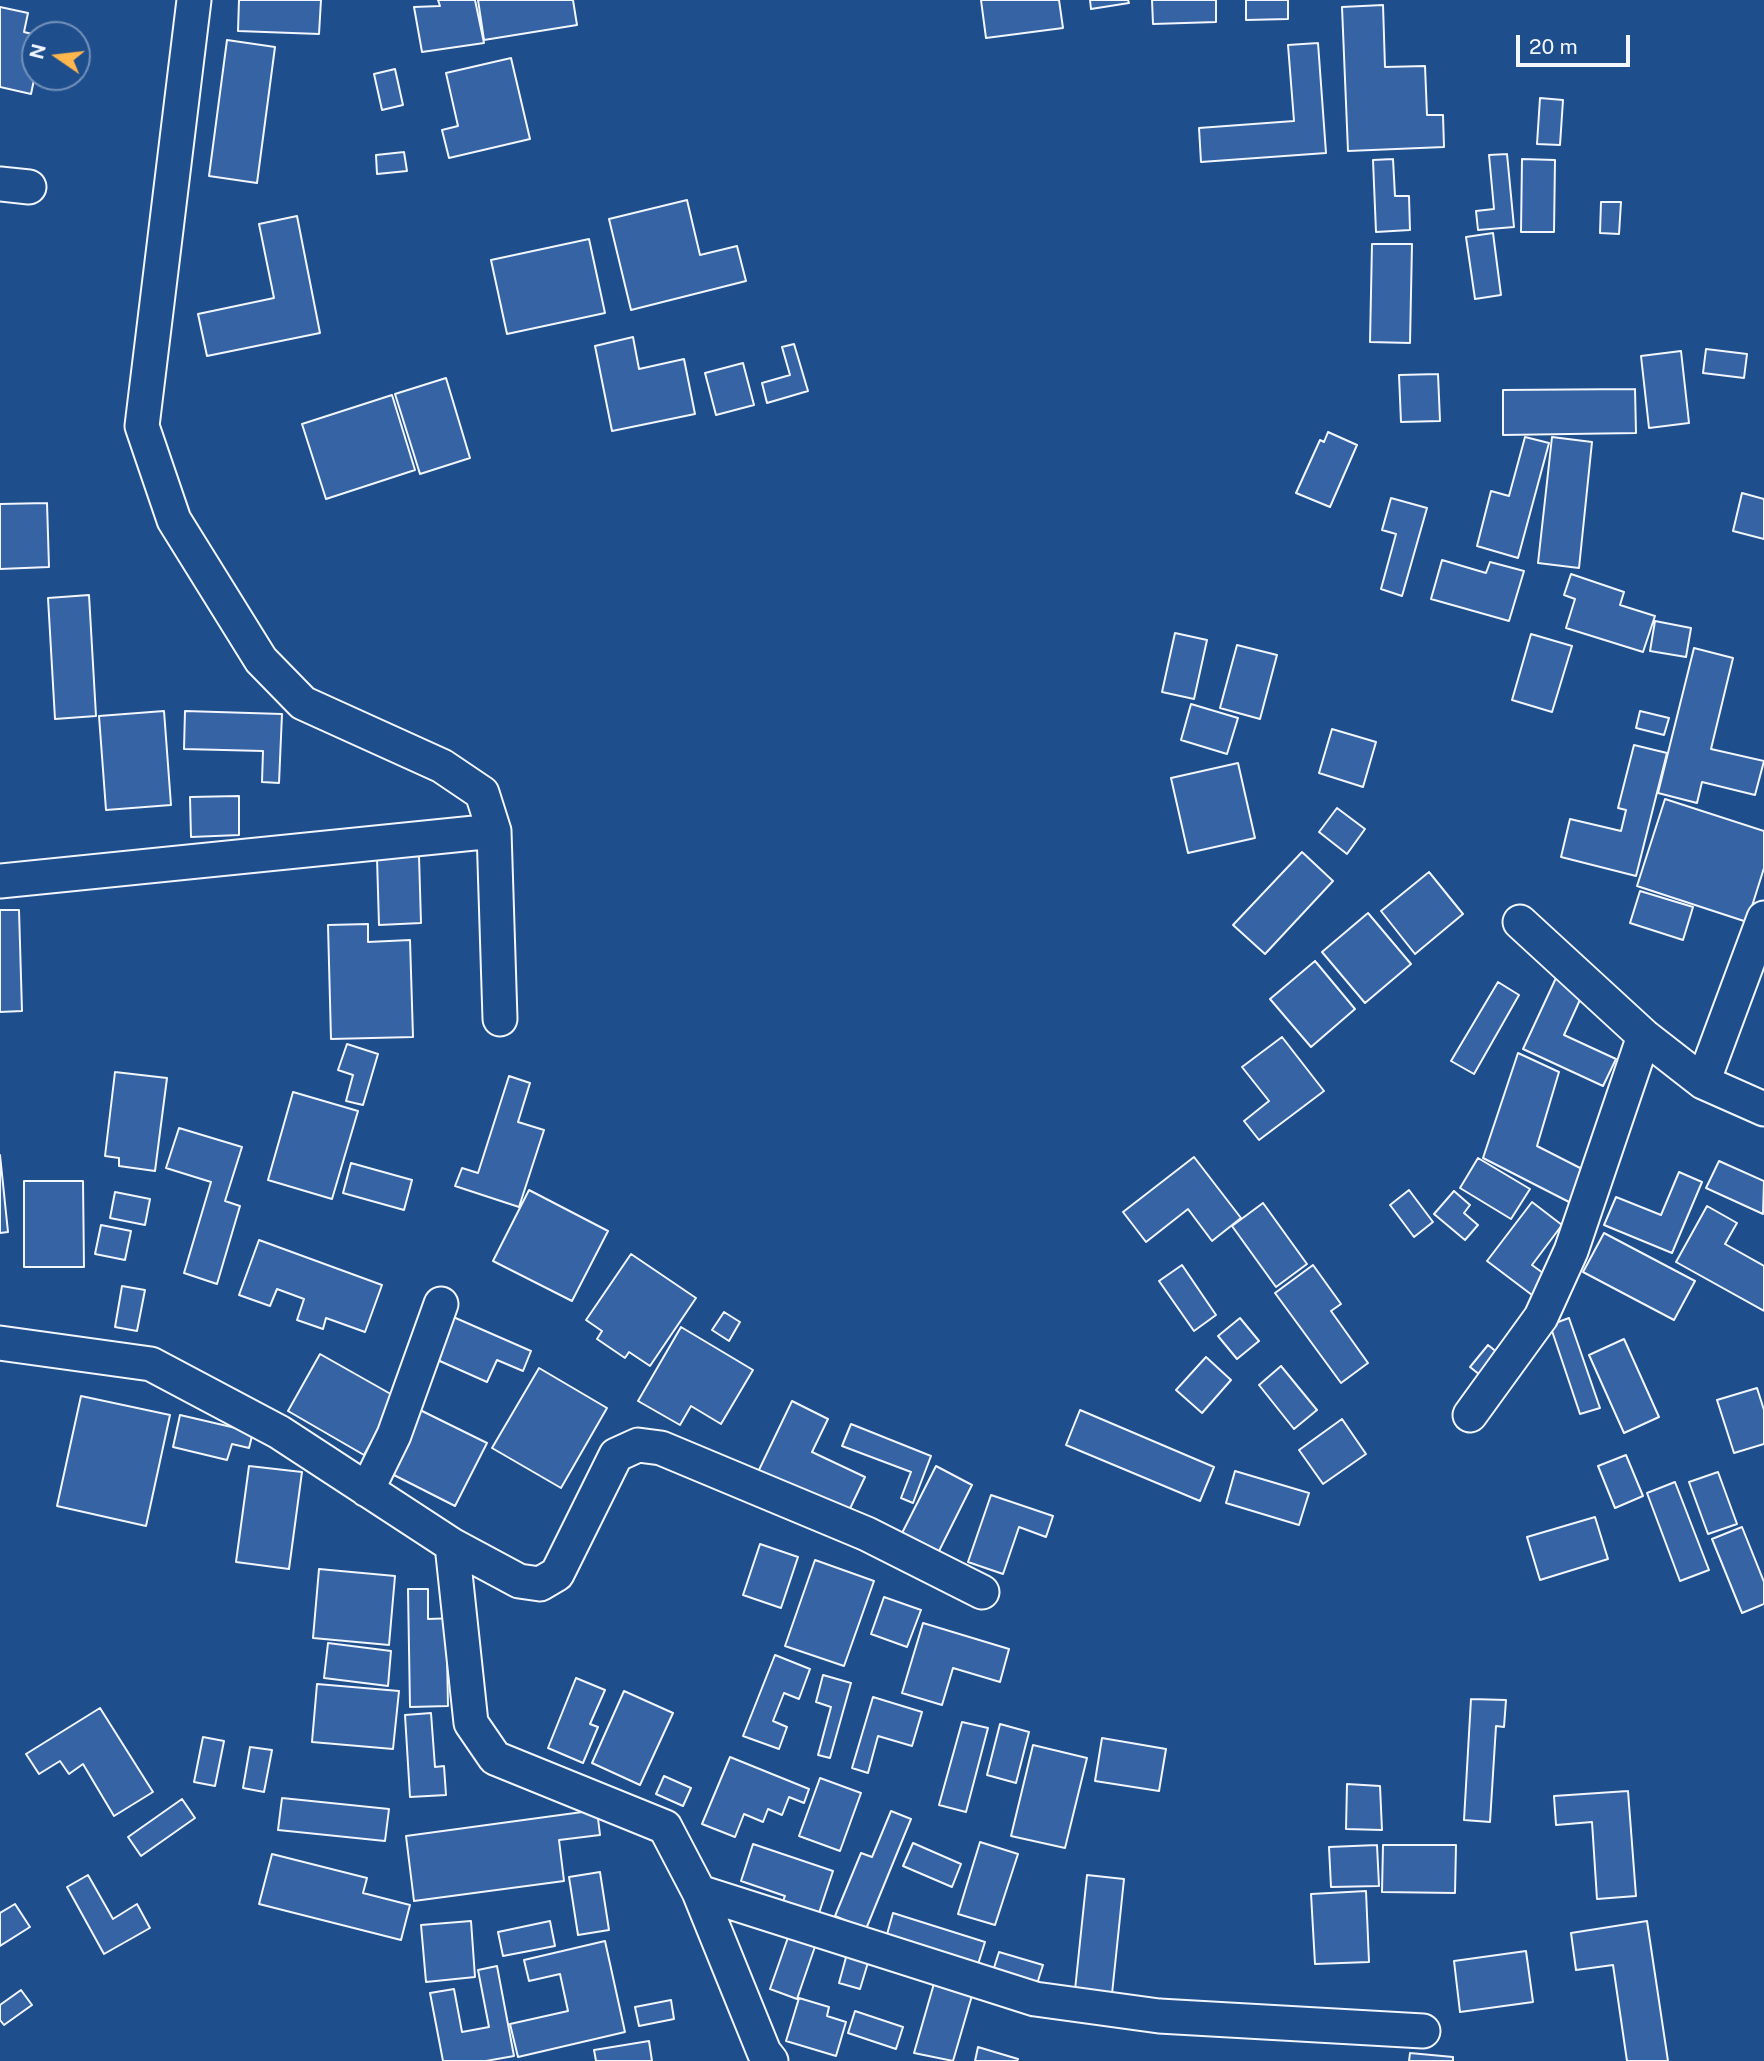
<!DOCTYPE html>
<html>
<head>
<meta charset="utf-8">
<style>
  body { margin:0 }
  #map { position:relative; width:1764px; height:2061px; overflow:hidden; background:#1f4e8c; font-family:"Public Sans",sans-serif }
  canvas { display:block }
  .north { position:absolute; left:21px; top:21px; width:70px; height:70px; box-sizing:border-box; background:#1f4e8c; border:2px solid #7391ba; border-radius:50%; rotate:284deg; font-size:19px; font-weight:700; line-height:28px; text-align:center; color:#f2f6ff }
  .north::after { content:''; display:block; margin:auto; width:24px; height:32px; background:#ffb74d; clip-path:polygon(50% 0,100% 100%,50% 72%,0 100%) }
  .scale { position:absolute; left:1516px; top:35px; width:114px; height:32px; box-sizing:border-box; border:4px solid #f2f6ff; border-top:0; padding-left:9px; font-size:21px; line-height:24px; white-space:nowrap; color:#f2f6ff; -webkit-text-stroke:5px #1f4e8c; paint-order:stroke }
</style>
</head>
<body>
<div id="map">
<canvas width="1764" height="2061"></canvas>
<div class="north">N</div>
<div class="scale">20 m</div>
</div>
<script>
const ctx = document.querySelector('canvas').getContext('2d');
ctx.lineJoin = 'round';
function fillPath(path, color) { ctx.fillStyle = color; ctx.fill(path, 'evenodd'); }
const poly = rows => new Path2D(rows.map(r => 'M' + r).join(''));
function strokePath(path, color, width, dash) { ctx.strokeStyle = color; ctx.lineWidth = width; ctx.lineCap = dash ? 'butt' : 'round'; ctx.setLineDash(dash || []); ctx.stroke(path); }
const building = poly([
  [239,0,321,0,319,34,238,31,239,0],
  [438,0,475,0,484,43,422,52,414,7,440,6,438,0],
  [478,0,573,0,577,25,484,40,478,0],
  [981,0,1059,0,1063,28,986,38,981,0],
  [1090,0,1128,0,1129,3,1091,9,1090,0],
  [1152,0,1216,0,1216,22,1153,24,1152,0],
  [1246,0,1288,0,1288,19,1246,20,1246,0],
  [1383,5,1385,67,1425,66,1427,115,1443,115,1444,147,1348,151,1342,7,1383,5],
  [0,7,28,13,24,32,36,35,35,75,31,94,0,87,0,7],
  [227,40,275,47,257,183,209,176,227,40],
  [1318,43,1326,153,1201,162,1199,128,1294,121,1288,45,1318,43],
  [511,58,530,139,449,158,442,130,458,126,446,73,511,58],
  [395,69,403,105,382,110,374,74,395,69],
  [1540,98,1563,100,1560,145,1537,144,1540,98],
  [404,152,407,171,377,174,376,155,404,152],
  [1507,154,1514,227,1478,230,1476,211,1494,209,1489,155,1507,154],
  [1393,159,1395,196,1409,196,1410,230,1376,232,1373,160,1393,159],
  [1522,159,1555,160,1554,232,1521,232,1522,159],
  [687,200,700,255,737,246,746,281,631,310,609,219,687,200],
  [1601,202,1621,202,1619,234,1600,233,1601,202],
  [297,216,320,333,207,356,198,314,274,298,259,224,297,216],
  [1493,233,1501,295,1475,299,1466,237,1493,233],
  [589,239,605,313,507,334,491,260,589,239],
  [1372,244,1412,244,1410,343,1370,342,1372,244],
  [633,337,639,369,684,359,695,414,612,431,595,346,633,337],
  [794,344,808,391,767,403,762,383,790,375,782,347,794,344],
  [1706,349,1747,354,1744,378,1703,373,1706,349],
  [1681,351,1689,423,1649,428,1641,356,1681,351],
  [743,363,754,405,716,415,705,373,743,363],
  [1438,374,1440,421,1401,422,1399,375,1438,374],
  [446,378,470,458,420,474,395,394,446,378],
  [1635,389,1636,433,1503,435,1503,390,1635,389],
  [392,395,415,470,326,499,302,424,392,395],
  [1328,432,1357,445,1330,507,1296,493,1320,440,1324,442,1328,432],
  [1525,437,1549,443,1518,558,1477,546,1491,491,1509,496,1525,437],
  [1552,437,1592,442,1579,568,1538,563,1552,437],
  [1742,493,1764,499,1764,539,1733,531,1742,493],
  [1391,498,1427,508,1402,596,1381,589,1396,534,1382,530,1391,498],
  [47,503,49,567,0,569,0,504,47,503],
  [1442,560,1486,573,1490,562,1524,571,1509,621,1431,599,1442,560],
  [1571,574,1624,592,1620,605,1655,616,1643,652,1566,628,1575,599,1564,595,1571,574],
  [89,595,96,716,55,719,48,598,89,595],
  [1655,621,1691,628,1686,657,1650,651,1655,621],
  [1175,633,1207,640,1194,699,1162,692,1175,633],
  [1531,634,1572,646,1552,712,1512,700,1531,634],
  [1237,645,1277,655,1260,719,1220,708,1237,645],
  [1694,648,1733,658,1711,749,1764,761,1755,795,1702,782,1697,803,1658,793,1694,648],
  [1191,704,1238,718,1227,754,1181,740,1191,704],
  [164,711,171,805,106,810,99,716,164,711],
  [185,711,282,714,279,783,262,782,263,751,184,749,185,711],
  [1640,711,1669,718,1664,735,1636,728,1640,711],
  [1332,729,1376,742,1363,787,1319,773,1332,729],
  [1634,745,1667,753,1636,876,1561,857,1570,819,1621,831,1626,810,1618,808,1634,745],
  [1238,763,1255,838,1188,853,1171,778,1238,763],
  [239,796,239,835,191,837,190,797,239,796],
  [1665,799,1764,831,1764,868,1747,922,1637,886,1665,799],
  [1337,808,1365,829,1347,854,1319,832,1337,808],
  [1302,852,1333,881,1265,954,1233,925,1302,852],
  [419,856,421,923,379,925,377,858,419,856],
  [1429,872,1463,914,1415,954,1381,911,1429,872],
  [1640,891,1693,907,1683,940,1630,923,1640,891],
  [0,910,19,910,22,1011,0,1012,0,910],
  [1368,913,1411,964,1365,1003,1322,952,1368,913],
  [368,924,368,942,410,940,413,1037,331,1039,328,925,368,924],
  [1315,961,1355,1009,1311,1047,1270,999,1315,961],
  [1556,978,1584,991,1564,1035,1616,1059,1603,1086,1523,1049,1556,978],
  [1498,982,1519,995,1474,1074,1451,1061,1498,982],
  [1282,1037,1324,1091,1259,1140,1244,1121,1269,1101,1242,1067,1282,1037],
  [347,1044,378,1054,363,1105,346,1101,353,1075,338,1070,347,1044],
  [1518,1053,1559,1072,1537,1146,1588,1172,1571,1203,1483,1158,1518,1053],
  [115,1072,167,1078,155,1171,119,1166,119,1158,105,1156,115,1072],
  [509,1076,530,1083,518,1122,544,1130,519,1207,455,1186,462,1168,478,1173,509,1076],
  [293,1092,358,1111,332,1199,268,1180,293,1092],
  [179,1128,242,1147,225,1201,240,1206,217,1284,184,1273,211,1182,166,1168,179,1128],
  [0,1155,8,1232,0,1233,0,1155],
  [1194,1157,1241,1218,1212,1241,1188,1209,1146,1242,1123,1212,1194,1157],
  [1478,1158,1530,1189,1511,1219,1460,1188,1478,1158],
  [1719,1161,1764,1181,1763,1214,1706,1188,1719,1161],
  [351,1163,412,1180,404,1210,343,1193,351,1163],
  [1679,1172,1702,1182,1672,1253,1604,1225,1616,1197,1661,1215,1679,1172],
  [24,1181,83,1181,84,1267,24,1267,24,1181],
  [529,1190,608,1231,572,1301,493,1261,529,1190],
  [1409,1190,1433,1222,1414,1237,1390,1205,1409,1190],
  [1454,1191,1470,1205,1464,1213,1478,1225,1465,1240,1434,1214,1454,1191],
  [115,1192,150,1199,145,1225,110,1218,115,1192],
  [1532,1202,1562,1225,1532,1265,1547,1276,1532,1295,1487,1261,1532,1202],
  [1263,1203,1307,1264,1276,1287,1232,1226,1263,1203],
  [1707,1206,1737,1223,1725,1244,1764,1266,1764,1311,1676,1262,1707,1206],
  [101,1225,131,1231,125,1260,95,1254,101,1225],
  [1604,1233,1695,1281,1674,1320,1583,1272,1604,1233],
  [259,1240,382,1285,365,1332,326,1318,323,1329,297,1320,304,1299,277,1289,270,1306,239,1295,259,1240],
  [631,1254,696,1298,650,1366,629,1352,625,1358,597,1339,602,1331,586,1320,631,1254],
  [1182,1265,1216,1315,1194,1331,1159,1281,1182,1265],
  [1313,1265,1341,1304,1331,1311,1368,1363,1341,1383,1275,1293,1313,1265],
  [122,1286,145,1290,137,1331,115,1327,122,1286],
  [724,1312,740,1322,729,1341,712,1330,724,1312],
  [451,1316,531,1351,523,1371,497,1360,487,1382,433,1358,451,1316],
  [1240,1318,1259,1341,1237,1359,1218,1336,1240,1318],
  [1569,1318,1600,1408,1580,1414,1550,1325,1569,1318],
  [681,1327,753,1370,721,1424,691,1406,680,1425,638,1401,681,1327],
  [1624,1339,1659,1417,1624,1433,1589,1355,1624,1339],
  [1488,1345,1503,1357,1485,1379,1470,1367,1488,1345],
  [320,1354,396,1397,364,1455,288,1411,320,1354],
  [1206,1357,1231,1380,1202,1413,1176,1390,1206,1357],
  [1281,1366,1317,1410,1294,1429,1259,1385,1281,1366],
  [539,1368,607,1408,561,1488,492,1448,539,1368],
  [1757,1388,1764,1410,1764,1444,1734,1453,1717,1400,1757,1388],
  [81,1396,170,1415,146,1526,57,1506,81,1396],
  [792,1401,828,1419,812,1452,865,1477,846,1517,757,1474,792,1401],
  [418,1409,487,1443,455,1506,386,1471,418,1409],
  [1080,1410,1214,1467,1200,1501,1066,1445,1080,1410],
  [180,1415,253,1432,249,1448,232,1444,227,1460,173,1447,180,1415],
  [1342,1419,1366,1454,1323,1484,1299,1450,1342,1419],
  [851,1424,931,1456,913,1503,901,1498,911,1472,842,1446,851,1424],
  [1626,1455,1643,1496,1615,1508,1598,1466,1626,1455],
  [249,1466,302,1472,289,1569,236,1562,249,1466],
  [936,1466,972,1485,935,1559,898,1541,936,1466],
  [1235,1471,1309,1493,1299,1525,1226,1503,1235,1471],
  [1718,1472,1737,1524,1708,1534,1689,1482,1718,1472],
  [1675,1482,1709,1570,1680,1581,1647,1493,1675,1482],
  [991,1495,1053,1516,1046,1537,1019,1527,1003,1574,968,1562,991,1495],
  [1595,1517,1608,1559,1540,1580,1527,1537,1595,1517],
  [1742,1527,1764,1582,1764,1604,1742,1613,1712,1539,1742,1527],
  [760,1544,798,1557,781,1608,743,1595,760,1544],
  [815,1560,874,1581,844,1666,785,1646,815,1560],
  [319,1569,395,1576,389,1645,313,1638,319,1569],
  [408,1589,428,1589,428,1619,457,1618,458,1654,447,1654,448,1706,410,1707,408,1589],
  [884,1597,921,1610,907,1647,871,1634,884,1597],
  [923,1623,1009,1649,1000,1682,953,1668,942,1705,902,1693,923,1623],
  [328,1643,391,1651,388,1686,324,1678,328,1643],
  [775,1655,810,1669,799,1699,784,1693,773,1721,787,1727,779,1749,743,1736,775,1655],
  [823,1675,851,1683,830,1758,818,1755,831,1707,816,1702,823,1675],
  [576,1678,605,1690,590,1724,598,1727,583,1763,548,1748,576,1678],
  [317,1684,399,1691,393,1749,312,1742,317,1684],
  [624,1691,673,1713,640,1785,592,1763,624,1691],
  [873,1697,922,1712,912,1746,878,1736,868,1773,852,1768,873,1697],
  [1471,1699,1506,1700,1504,1727,1496,1726,1490,1822,1464,1820,1471,1699],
  [100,1708,153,1792,114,1816,83,1764,69,1774,60,1761,39,1774,26,1754,100,1708],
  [431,1713,435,1767,444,1766,446,1795,410,1797,405,1715,431,1713],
  [962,1722,988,1728,966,1812,939,1805,962,1722],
  [1000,1724,1029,1732,1016,1783,987,1775,1000,1724],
  [203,1737,224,1741,215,1786,194,1782,203,1737],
  [1102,1738,1166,1749,1159,1791,1095,1781,1102,1738],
  [1033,1745,1087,1758,1065,1848,1011,1836,1033,1745],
  [250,1747,272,1750,264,1792,243,1788,250,1747],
  [730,1757,809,1789,804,1803,789,1797,782,1815,768,1809,763,1822,744,1814,735,1837,702,1824,730,1757],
  [664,1776,691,1788,683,1806,656,1794,664,1776],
  [820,1778,861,1793,840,1851,799,1836,820,1778],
  [1347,1784,1380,1786,1382,1830,1346,1829,1347,1784],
  [1628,1791,1636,1896,1597,1899,1592,1822,1556,1825,1554,1796,1628,1791],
  [282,1798,389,1809,385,1841,278,1830,282,1798],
  [182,1799,195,1818,141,1856,128,1837,182,1799],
  [597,1810,600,1835,559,1840,564,1881,414,1901,406,1836,597,1810],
  [891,1811,911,1819,866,1929,835,1916,861,1853,872,1857,891,1811],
  [980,1842,1018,1854,995,1925,958,1914,980,1842],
  [913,1843,961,1864,952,1887,903,1866,913,1843],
  [753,1844,833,1871,819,1913,783,1901,785,1896,741,1881,753,1844],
  [1377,1845,1379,1886,1331,1887,1329,1847,1377,1845],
  [1383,1845,1456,1845,1455,1893,1382,1892,1383,1845],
  [272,1854,367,1878,363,1893,410,1905,401,1940,259,1904,272,1854],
  [600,1872,609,1930,578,1935,569,1877,600,1872],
  [88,1875,113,1919,137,1904,150,1928,104,1954,67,1887,88,1875],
  [1087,1875,1124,1879,1112,1994,1075,1990,1087,1875],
  [1366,1891,1369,1962,1315,1964,1311,1894,1366,1891],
  [15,1904,30,1927,0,1946,0,1913,15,1904],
  [893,1913,985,1942,975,1974,884,1945,893,1913],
  [471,1921,475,1977,426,1982,421,1925,471,1921],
  [550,1921,555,1946,503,1956,498,1932,550,1921],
  [1647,1921,1668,2061,1627,2061,1613,1965,1576,1970,1571,1933,1647,1921],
  [792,1926,819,1935,797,1999,770,1989,792,1926],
  [605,1941,625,2032,518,2057,510,2024,568,2011,560,1974,529,1981,524,1960,605,1941],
  [848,1950,870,1956,860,1989,839,1983,848,1950],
  [1526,1951,1533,2002,1460,2012,1454,1961,1526,1951],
  [999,1952,1043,1965,1036,1987,992,1974,999,1952],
  [497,1966,514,2056,486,2061,443,2061,430,1993,454,1989,462,2032,489,2027,478,1970,497,1966],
  [935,1980,973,1992,953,2061,914,2053,935,1980],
  [21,1990,32,2005,4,2025,0,2020,0,2005,21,1990],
  [799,1998,829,2007,827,2016,846,2022,836,2056,786,2041,799,1998],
  [671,2000,674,2019,639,2026,635,2007,671,2000],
  [855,2011,903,2027,896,2049,848,2033,855,2011],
  [649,2041,652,2061,596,2061,594,2050,649,2041],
  [978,2047,1018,2059,1017,2061,975,2061,978,2047],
  [1410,2053,1453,2057,1453,2061,1409,2061,1410,2053]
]);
const street = poly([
  [194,0,142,426,174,520,261,660,303,703,442,766,482,793,494,831,500,1019],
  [0,184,29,187],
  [0,881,494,831],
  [1520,922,1644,1036,1703,1082,1764,1109],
  [1703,1082,1764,918],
  [0,1343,151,1364,279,1432,452,1545,471,1723,495,1758,665,1827,699,1892,764,2052,771,2061],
  [1470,1415,1541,1317,1571,1251,1644,1036],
  [367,1490,394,1435,441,1304],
  [452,1545,519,1581,540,1584,557,1574,616,1455,638,1445,661,1448,867,1534,982,1592],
  [699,1892,1035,1999,1159,2016,1423,2031]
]);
fillPath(building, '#3563a3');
strokePath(building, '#f2f6ff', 2);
strokePath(street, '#f2f6ff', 37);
strokePath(street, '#1f4e8c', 33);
</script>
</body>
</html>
